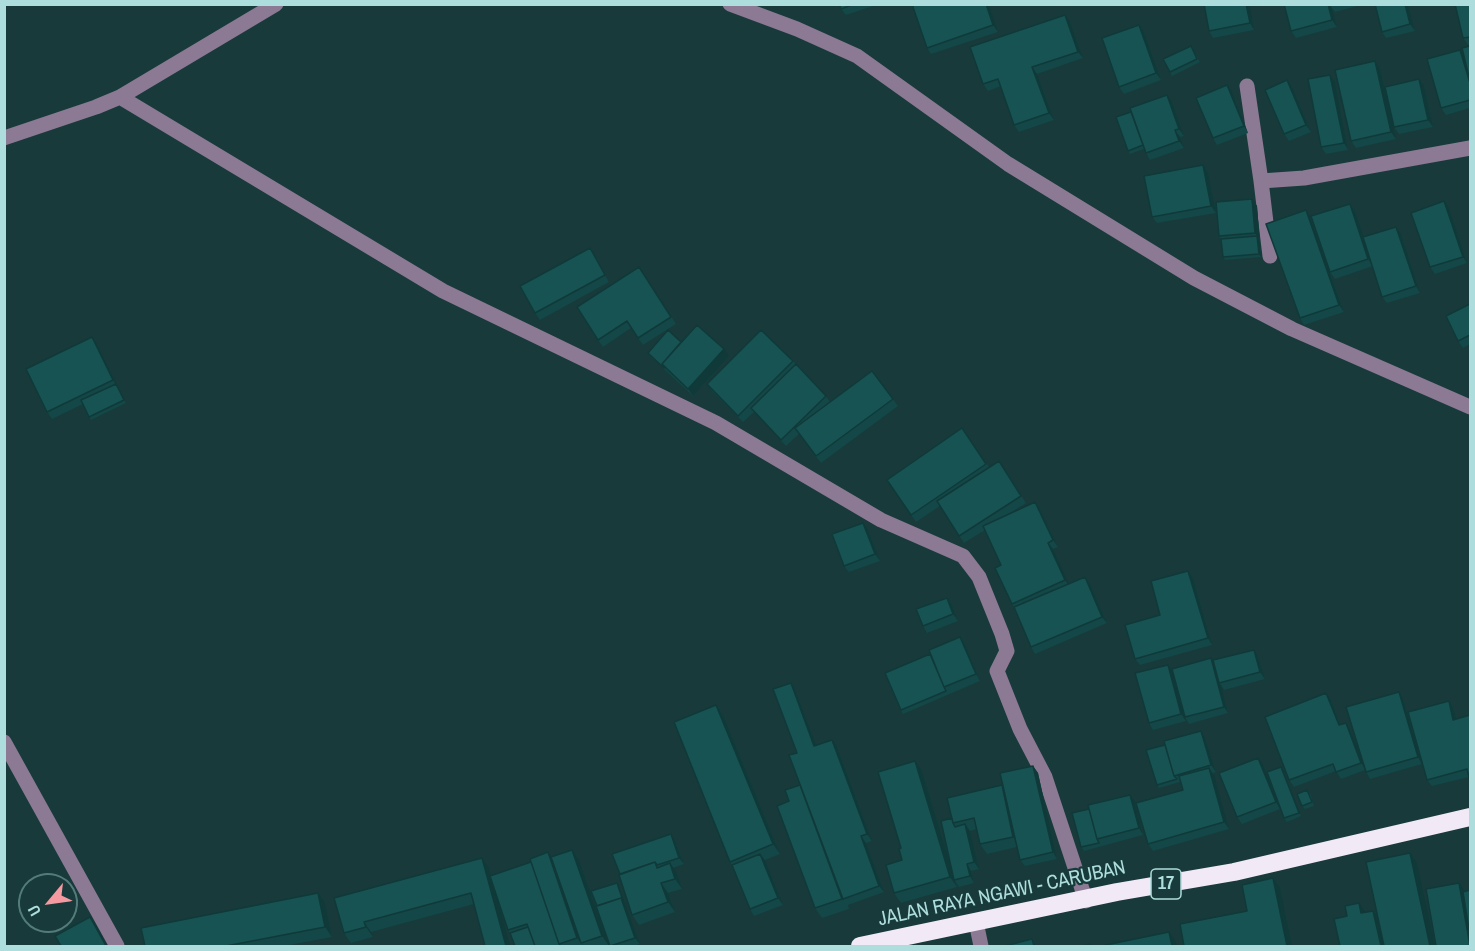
<!DOCTYPE html>
<html>
<head>
<meta charset="utf-8">
<style>
  body { margin:0 }
  #map { position:relative; width:1475px; height:951px; overflow:hidden; background:#183a3a; font-family:"Archivo Narrow",sans-serif }
  canvas { display:block }
  .frame { position:absolute; inset:0; border:6px solid #addddc; pointer-events:none }
  .north { position:absolute; left:18px; top:873px; width:60px; height:60px; box-sizing:border-box; background:#183a3a; border:2px solid #547b7b; border-radius:50%; rotate:241deg; font-size:16px; font-weight:700; line-height:24px; text-align:center; color:#addddc }
  .north::after { content:''; display:block; margin:auto; width:21px; height:27px; background:#f49aa0; clip-path:polygon(50% 0,100% 100%,50% 72%,0 100%) }
</style>
</head>
<body>
<div id="map">
<canvas width="1475" height="951"></canvas>
<div class="frame"></div>
<div class="north">U</div>
</div>
<script>
const ctx = document.querySelector('canvas').getContext('2d');
ctx.lineJoin = 'round';
const poly = rows => new Path2D(rows.map(r => 'M' + r).join(''));
function strokePath(path, color, width, dash) { ctx.strokeStyle = color; ctx.lineWidth = width; ctx.lineCap = dash ? 'butt' : 'round'; ctx.setLineDash(dash || []); ctx.stroke(path); }
function fillPath(path, color) { ctx.fillStyle = color; ctx.fill(path, 'evenodd'); }
function write(font, color, halo, rows, align = 'center') {
  ctx.font = font + ' "Archivo Narrow",sans-serif'; ctx.lineWidth = 4.5; ctx.setLineDash([]); ctx.textBaseline = 'middle'; ctx.strokeStyle = halo; ctx.fillStyle = color; for (const [text, x, y, turn = 0] of rows) {
    ctx.save(); ctx.translate(x, y); ctx.rotate((+turn || 0) * Math.PI / 180); ctx.textAlign = isNaN(turn) ? turn : align; if (halo) ctx.strokeText(text, 0, 0); ctx.fillText(text, 0, 0); ctx.restore();
  }
}
const minor = poly([
  [730,4,797,29,857,56,1008,164,1194,278,1292,329,1470,407],
  [1247,86,1261,181],
  [120,97,443,291,716,423,881,520,963,556,979,577,1002,634,1007,651,997,671,1020,729,1045,777,1086,901],
  [4,138,96,107,120,97,276,4],
  [1270,256,1261,181,1304,178,1470,148],
  [4,742,117,946],
  [976,922,981,946]
]);
const highway = poly([
  [860,946,1117,892,1234,872,1470,817]
]);
const wall = poly([
  [840,4,879,4,846,15,841,9],
  [989,4,998,32,931,54,927,48],
  [1250,4,1254,30,1213,38,1209,31],
  [1284,4,1365,4,1335,12,1332,8,1337,27,1296,38,1291,31],
  [1375,4,1408,4,1415,31,1386,38,1382,32],
  [1470,4,1470,44,1468,45,1463,38],
  [1070,22,1083,58,1037,74,1054,120,1019,132,1014,125,1001,86,988,91,983,84],
  [1139,25,1144,32,1161,80,1124,94,1119,87],
  [1470,46,1470,108,1446,115,1441,108,1460,50,1464,56],
  [1193,50,1200,62,1172,76,1170,72],
  [1375,61,1380,68,1396,139,1356,148,1351,141],
  [1335,82,1348,150,1326,154,1321,147],
  [1424,86,1433,127,1399,134,1394,127],
  [1292,87,1311,132,1289,141,1284,134],
  [1232,92,1248,133,1217,145,1213,138],
  [1172,102,1184,136,1180,137,1184,148,1150,160,1146,153,1144,149,1130,154,1128,151],
  [1203,165,1208,172,1216,213,1157,223,1152,217],
  [1252,199,1257,206,1261,257,1225,260,1223,257,1221,239,1219,236],
  [1350,204,1355,211,1363,237,1401,234,1420,293,1387,303,1382,297,1373,266,1335,279,1330,272,1344,312,1304,325,1300,318,1310,217,1330,272],
  [1449,208,1467,263,1435,274,1430,267],
  [590,248,609,282,540,320,535,313],
  [639,267,676,324,643,345,631,328,603,347,598,340],
  [1470,304,1470,344,1463,348,1458,341],
  [681,342,729,356,693,396,650,356,648,353],
  [97,344,126,403,91,420,83,404,52,419,47,412],
  [793,361,826,396,830,402,872,371,898,406,821,463,799,434,786,446,754,412,743,422,712,391,707,384],
  [962,428,989,467,999,461,1026,503,1009,514,1035,502,1040,509,1058,547,1053,549,1068,584,1085,577,1090,584,1107,623,1035,654,1031,647,1012,604,1001,565,985,530,964,543,940,506,916,522,887,480],
  [868,530,880,561,849,572,844,566],
  [1188,571,1193,578,1212,645,1140,665,1135,659,1160,615],
  [947,598,952,605,958,621,927,633,923,626],
  [960,637,965,644,980,681,903,714,901,710,930,654],
  [1258,657,1265,679,1224,690,1221,685,1228,713,1189,724,1185,717,1186,721,1153,730,1149,723,1172,671,1211,658,1214,663],
  [795,690,816,746,837,747,872,841,866,843,884,892,848,905,849,909,822,918,815,908,789,801,802,788,797,753],
  [1403,699,1422,764,1370,779,1365,770,1341,779,1336,771,1294,787,1289,780,1331,700,1340,724,1350,729,1362,760],
  [716,705,723,715,780,854,765,860,783,905,754,916,750,909,732,865,730,862],
  [1453,708,1469,777,1432,786,1427,780],
  [1205,738,1216,772,1213,773,1229,829,1153,851,1148,844,1183,790,1180,782,1159,788,1157,785],
  [1263,764,1280,809,1242,824,1237,817],
  [1033,766,1038,773,1057,859,1025,866,1020,860,1017,847,987,854,980,844,977,829,970,831,979,869,971,871,974,883,959,887,956,882,957,887,901,903,894,893,902,860,901,848,922,771,952,871,952,818,1004,789],
  [1281,767,1283,770,1301,816,1287,822,1284,818],
  [1310,793,1314,806,1305,809,1302,806],
  [1135,802,1143,835,1084,851,1081,847],
  [675,841,684,864,673,868,677,873,682,889,668,893,675,912,639,925,632,915,620,874],
  [572,850,579,860,609,946,515,946,510,933,508,930,495,893,474,904,371,932,373,937,351,943,344,933,334,898,489,868,491,876],
  [619,886,640,944,634,946,610,946],
  [325,903,332,937,284,946,145,946]
]);
const shadedWall = poly([
  [986,4,989,4,998,32,993,25],
  [1246,4,1250,4,1254,30,1250,23],
  [1328,4,1331,5,1330,5,1332,8,1337,27,1332,20],
  [1405,4,1408,4,1415,31,1410,24],
  [1065,15,1070,22,1083,58,1078,52],
  [1139,25,1144,32,1161,80,1156,73],
  [1460,50,1465,57,1470,83],
  [1375,61,1380,68,1396,139,1391,132],
  [1032,67,1037,74,1054,120,1049,113],
  [1330,75,1335,82,1348,150,1344,143],
  [1419,79,1424,86,1433,127,1428,120],
  [1287,80,1292,87,1311,132,1306,125],
  [1227,85,1232,92,1248,133,1244,126],
  [1167,95,1172,102,1184,136,1179,129],
  [1175,130,1180,137,1184,148,1179,141],
  [1203,165,1208,172,1216,213,1211,206],
  [1252,199,1257,206,1261,257,1259,254,1257,236,1255,233],
  [1444,201,1449,208,1467,263,1463,257],
  [1350,204,1355,211,1373,266,1368,259],
  [1306,210,1310,217,1344,312,1339,305],
  [1396,227,1401,234,1420,293,1416,286],
  [92,337,97,344,126,403,113,380],
  [724,349,729,356,693,396,688,389],
  [1035,502,1040,509,1058,547,1053,540],
  [863,523,868,530,880,561,875,554],
  [1048,543,1053,549,1070,587,1065,580],
  [1188,571,1193,578,1212,645,1208,638],
  [1085,577,1090,584,1107,623,1102,617],
  [947,598,952,605,958,621,953,614],
  [960,637,965,644,980,681,976,674],
  [1254,650,1258,657,1265,679,1260,672],
  [1211,658,1215,665,1219,683,1221,685,1228,713,1224,707],
  [1168,665,1173,672,1186,721,1181,714],
  [791,683,795,690,819,753,814,746],
  [1399,692,1403,699,1422,764,1418,757],
  [1326,693,1331,700,1343,732,1339,725],
  [1449,701,1453,708,1458,726,1453,720],
  [716,705,723,715,780,854,773,844],
  [1346,723,1350,729,1366,769,1361,763],
  [1201,731,1205,738,1216,772,1211,765],
  [832,740,837,747,872,841,867,834],
  [1258,758,1263,764,1280,809,1276,802],
  [915,761,922,771,957,887,950,877],
  [1033,766,1038,773,1057,859,1053,852],
  [1281,767,1283,770,1301,816,1299,813],
  [1209,768,1214,775,1229,829,1224,822],
  [1002,785,1009,795,1020,847,1013,837],
  [1130,795,1135,802,1143,835,1139,828],
  [965,824,970,831,979,869,974,862],
  [671,834,675,841,684,864,679,858],
  [861,836,866,843,884,892,879,886],
  [572,850,579,860,609,946,602,936],
  [548,852,554,862,581,943,584,946,577,938],
  [1410,853,1417,863,1435,946,1430,946],
  [760,854,765,860,783,905,778,898],
  [482,858,489,868,510,946,506,946],
  [670,863,677,873,682,889,675,879],
  [967,864,971,871,974,883,970,876],
  [1273,878,1280,888,1292,946,1287,946],
  [617,883,619,886,640,944,635,938,621,898],
  [661,883,668,893,675,912,668,902],
  [1459,883,1464,890,1470,928,1470,946],
  [318,893,325,903,332,937,325,927],
  [1359,903,1364,910,1366,920,1361,913],
  [1373,911,1378,917,1384,946,1381,946],
  [90,917,97,927,107,946,106,946],
  [364,922,371,932,373,937,366,927],
  [1169,932,1176,942,1177,946,1172,946]
]);
const building = poly([
  [840,4,854,4,841,9,840,4],
  [912,4,986,4,993,25,927,48,912,4],
  [1204,4,1246,4,1250,23,1209,31,1204,4],
  [1284,4,1328,4,1332,20,1291,31,1284,4],
  [1375,4,1405,4,1410,24,1382,32,1375,4],
  [1455,4,1470,4,1470,37,1463,38,1455,4],
  [1065,15,1078,52,1032,67,1049,113,1014,125,998,79,983,84,970,47,1065,15],
  [1139,25,1156,73,1119,87,1102,38,1139,25],
  [1191,46,1197,59,1170,72,1163,59,1191,46],
  [1470,46,1470,81,1462,48,1470,46],
  [1460,50,1470,83,1470,100,1441,108,1427,59,1460,50],
  [1375,61,1391,132,1351,141,1335,70,1375,61],
  [1330,75,1344,143,1321,147,1308,79,1330,75],
  [1419,79,1428,120,1394,127,1385,87,1419,79],
  [1287,80,1306,125,1284,134,1265,90,1287,80],
  [1227,85,1244,126,1213,138,1196,98,1227,85],
  [1167,95,1179,129,1175,130,1179,141,1146,153,1130,108,1167,95],
  [1131,112,1143,145,1128,151,1116,117,1131,112],
  [1203,165,1211,206,1152,217,1144,176,1203,165],
  [1252,199,1255,233,1219,236,1216,202,1252,199],
  [1444,201,1463,257,1430,267,1411,213,1444,201],
  [1350,204,1368,259,1330,272,1311,216,1350,204],
  [1306,210,1339,305,1300,318,1266,224,1306,210],
  [1396,227,1416,286,1382,297,1363,237,1396,227],
  [1257,236,1259,254,1223,257,1221,239,1257,236],
  [590,248,605,275,535,313,520,286,590,248],
  [639,267,671,317,638,338,627,321,598,340,577,307,639,267],
  [1470,304,1470,335,1458,341,1446,316,1470,304],
  [697,325,724,349,688,389,662,364,697,325],
  [668,330,681,342,662,364,664,368,648,353,668,330],
  [761,330,793,361,738,416,707,384,761,330],
  [92,337,113,380,47,412,26,369,92,337],
  [796,364,826,396,781,440,751,408,796,364],
  [872,371,893,399,816,456,795,428,872,371],
  [116,384,124,400,89,417,81,400,116,384],
  [962,428,986,464,911,515,887,480,962,428],
  [999,461,1021,496,959,536,937,501,999,461],
  [1035,502,1053,540,1048,543,1065,580,1012,604,995,568,1001,565,983,526,1035,502],
  [863,523,875,554,844,566,832,534,863,523],
  [1188,571,1208,638,1135,659,1125,625,1160,615,1151,581,1188,571],
  [1085,577,1102,617,1031,647,1014,607,1085,577],
  [947,598,953,614,923,626,916,609,947,598],
  [960,637,976,674,944,687,929,650,960,637],
  [1254,650,1260,672,1219,683,1213,660,1254,650],
  [930,654,944,687,946,691,901,710,885,673,930,654],
  [1211,658,1224,707,1185,717,1172,669,1211,658],
  [1168,665,1181,714,1149,723,1135,673,1168,665],
  [791,683,814,746,832,740,867,834,861,836,879,886,843,899,789,755,797,753,773,689,791,683],
  [1399,692,1418,757,1366,772,1346,707,1399,692],
  [1326,693,1339,725,1346,723,1361,763,1336,772,1333,764,1289,780,1265,717,1326,693],
  [1449,701,1453,720,1470,715,1470,781,1467,769,1427,780,1408,712,1449,701],
  [716,705,773,844,730,862,674,722,716,705],
  [1201,731,1211,765,1174,776,1164,741,1201,731],
  [1165,745,1174,776,1177,779,1157,785,1146,750,1165,745],
  [1258,758,1276,802,1237,817,1219,773,1258,758],
  [915,761,950,877,894,893,886,865,902,860,899,849,901,848,878,772,915,761],
  [1033,766,1053,852,1020,860,1000,773,1033,766],
  [1281,767,1299,813,1284,818,1267,772,1281,767],
  [1209,768,1224,822,1148,844,1136,803,1183,790,1179,776,1209,768],
  [800,785,842,899,815,908,777,806,789,801,785,790,800,785],
  [1002,785,1013,837,980,844,974,818,953,823,947,798,1002,785],
  [1307,790,1312,802,1302,806,1297,794,1307,790],
  [1130,795,1139,828,1097,839,1088,805,1130,795],
  [1089,809,1097,839,1099,843,1081,847,1072,813,1089,809],
  [952,818,953,823,955,827,965,824,974,862,967,864,970,876,954,880,941,821,952,818],
  [671,834,679,858,657,865,655,862,620,874,612,854,671,834],
  [572,850,602,936,581,943,551,857,572,850],
  [548,852,577,938,559,944,530,859,548,852],
  [1410,853,1430,946,1384,946,1366,862,1410,853],
  [760,854,778,898,750,909,732,865,760,854],
  [482,858,506,946,485,946,471,893,364,922,366,927,344,933,334,898,482,858],
  [531,862,559,944,561,946,535,946,527,924,508,930,490,876,531,862],
  [655,862,657,868,670,863,675,879,661,883,668,902,632,915,619,875,655,862],
  [1273,878,1287,946,1184,946,1180,924,1247,911,1242,885,1273,878],
  [617,883,623,901,621,898,597,906,591,891,617,883],
  [1459,883,1470,946,1436,946,1426,889,1459,883],
  [1470,890,1470,935,1463,892,1470,890],
  [318,893,325,927,226,946,145,946,141,928,318,893],
  [621,898,635,938,610,946,596,906,621,898],
  [1359,903,1361,913,1373,911,1381,946,1340,946,1334,919,1347,916,1345,906,1359,903],
  [90,917,106,946,61,946,55,936,90,917],
  [528,927,535,946,515,946,510,933,528,927],
  [1169,932,1172,946,1101,946,1169,932],
  [1032,939,1034,946,1005,946,1032,939],
  [1090,944,1091,946,1082,946,1090,944]
]);
const shields = [
  [1166,884,30]
];
const shieldNames = [
  ["17",1166,884]
];
const streetNames = [
  ["JALAN RAYA NGAWI - CARUBAN",1002,894,-12]
];
strokePath(minor, '#8c7994', 15);
strokePath(highway, '#f2e9f6', 18);
fillPath(wall, '#144747');
fillPath(shadedWall, '#103a3a');
fillPath(building, '#175353');
strokePath(building, '#103a3a', 1.5);
for (const [x, y, w] of shields) { const box = new Path2D(); box.roundRect(x - w / 2, y - 15, w, 30, 4.5); ctx.fillStyle = '#183a3a'; ctx.fill(box); strokePath(box, '#addddc', 1.5); }
write('bold 18px', '#addddc', null, shieldNames);
write('20px', '#addddc', '#183a3a', streetNames);
</script>
</body>
</html>
